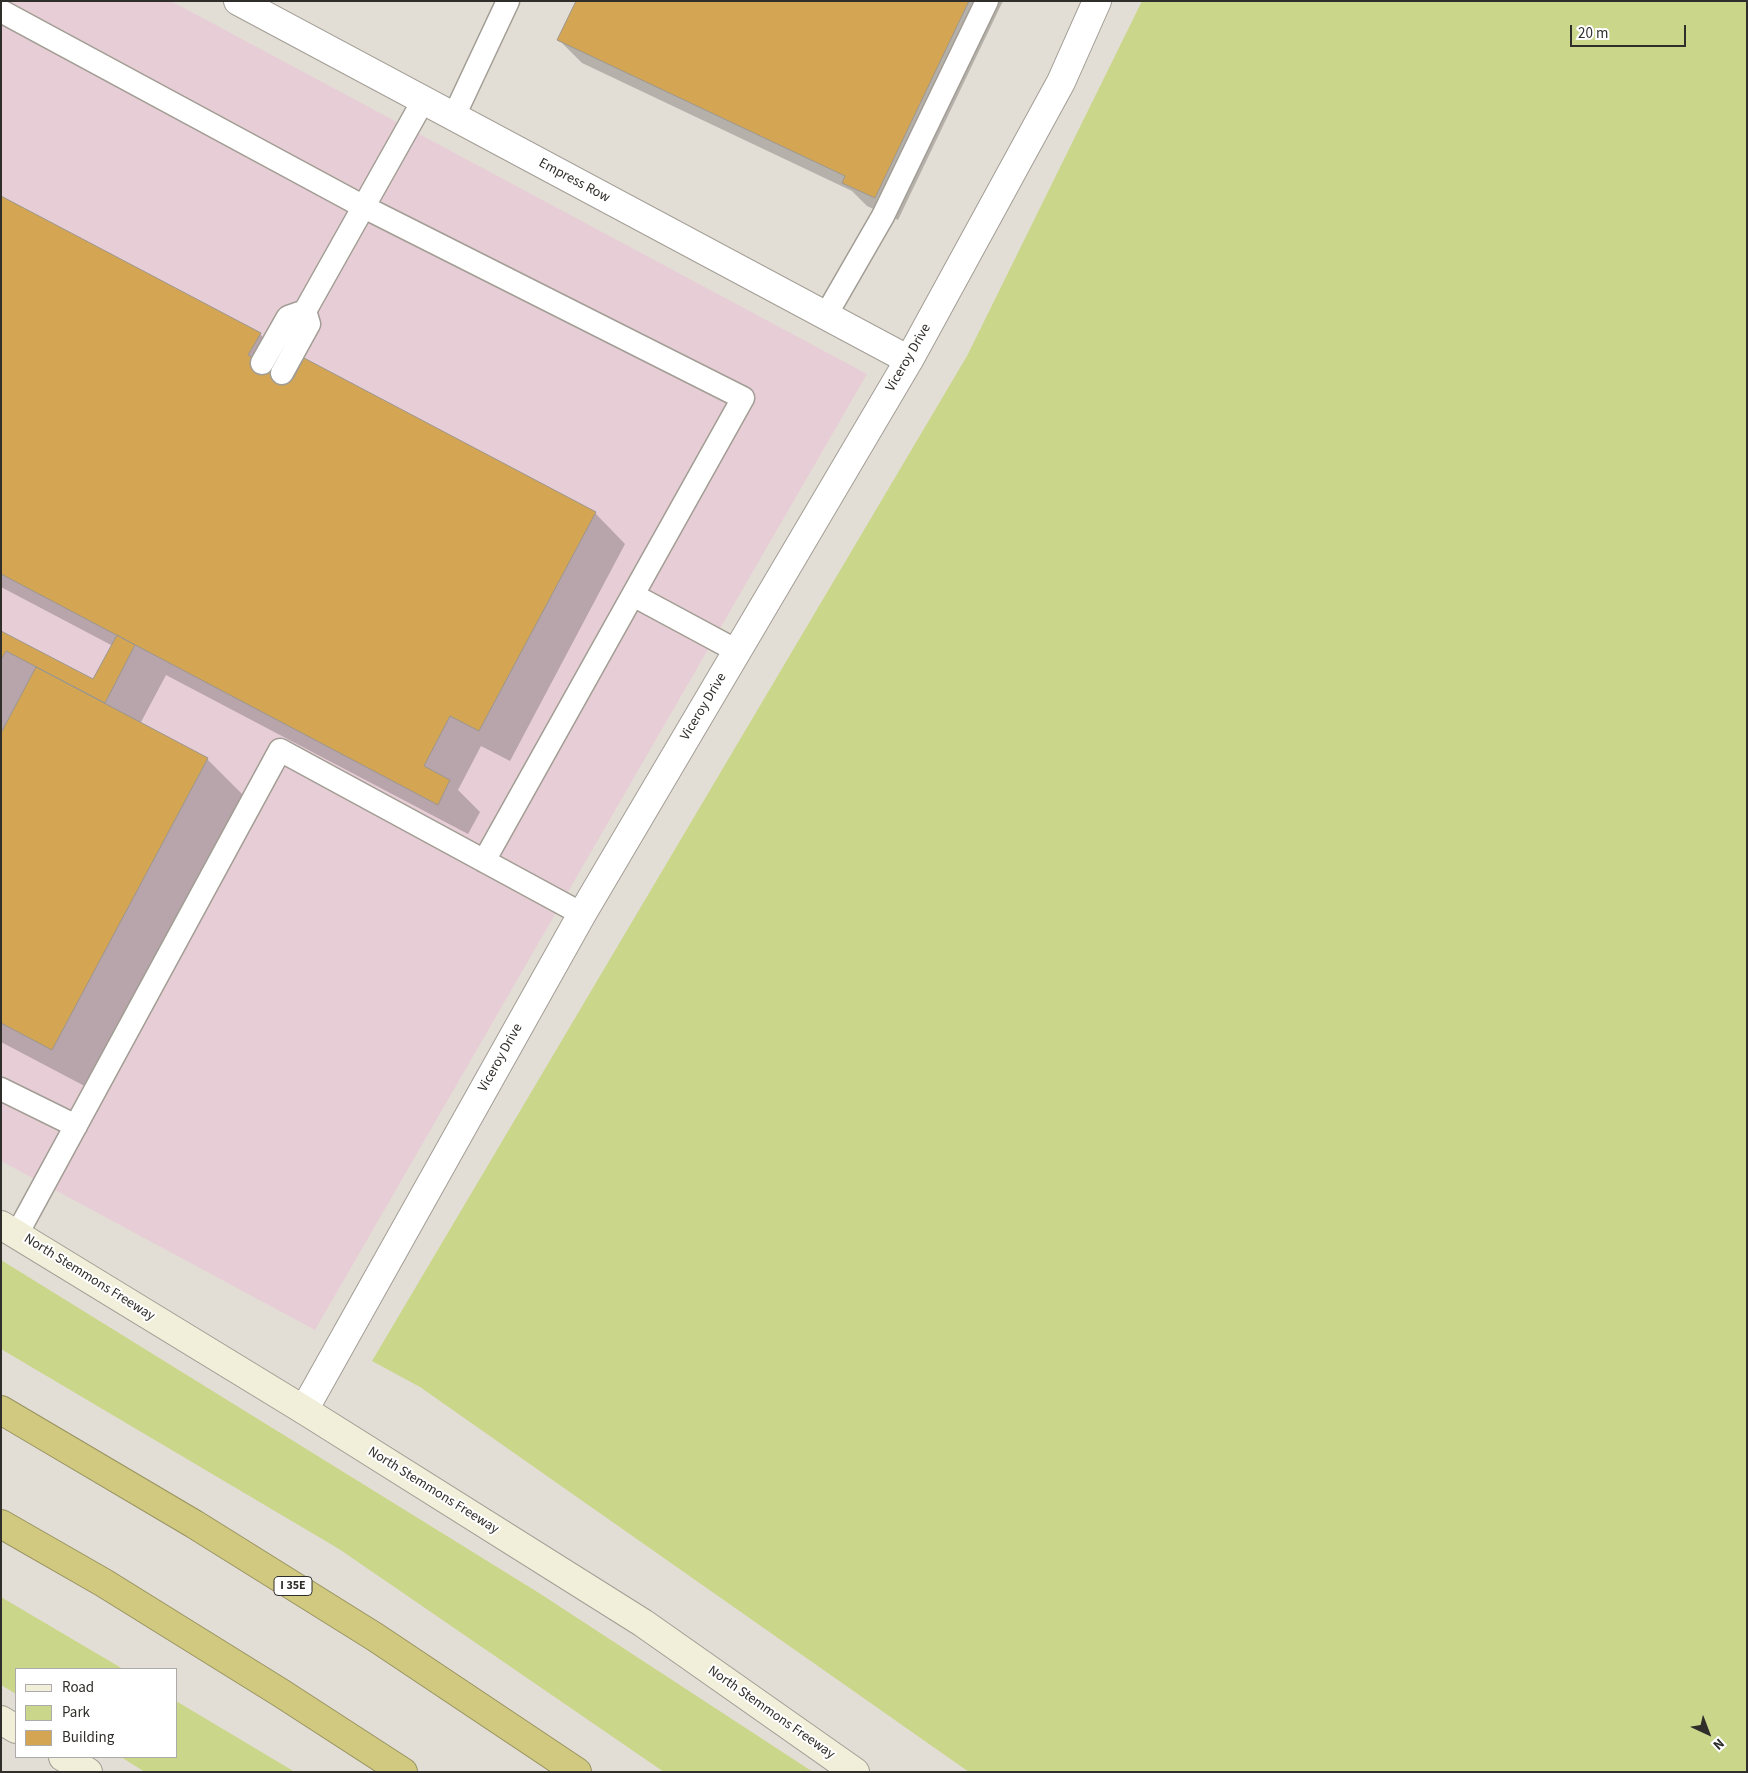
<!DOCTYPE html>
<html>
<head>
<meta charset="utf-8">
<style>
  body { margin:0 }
  #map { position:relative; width:1748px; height:1773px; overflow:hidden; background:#e3ded5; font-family:"Source Sans 3",sans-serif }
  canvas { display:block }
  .frame { position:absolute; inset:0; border:2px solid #302e2a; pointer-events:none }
  .legend { position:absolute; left:15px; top:1668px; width:162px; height:90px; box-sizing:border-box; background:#fff; border:1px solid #acabaa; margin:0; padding:6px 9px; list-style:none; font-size:15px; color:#302e2a }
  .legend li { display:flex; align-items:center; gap:10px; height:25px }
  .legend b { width:25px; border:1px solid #acabaa }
  .north { position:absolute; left:1683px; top:1708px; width:50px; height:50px; -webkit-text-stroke:4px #fff; paint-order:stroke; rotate:137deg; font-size:14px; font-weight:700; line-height:20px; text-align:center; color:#302e2a }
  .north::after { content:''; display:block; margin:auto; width:18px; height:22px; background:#302e2a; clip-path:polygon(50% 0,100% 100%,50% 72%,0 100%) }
  .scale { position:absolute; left:1570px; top:25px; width:116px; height:22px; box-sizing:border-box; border:2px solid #302e2a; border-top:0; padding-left:6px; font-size:15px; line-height:18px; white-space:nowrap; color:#302e2a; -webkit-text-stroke:4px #fff; paint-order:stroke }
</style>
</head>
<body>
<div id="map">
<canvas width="1748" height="1773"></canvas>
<div class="frame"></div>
<ul class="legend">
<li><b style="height:6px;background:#f1efd9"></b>Road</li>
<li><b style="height:14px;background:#cad689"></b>Park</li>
<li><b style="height:14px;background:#d4a552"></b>Building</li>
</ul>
<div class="north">N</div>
<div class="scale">20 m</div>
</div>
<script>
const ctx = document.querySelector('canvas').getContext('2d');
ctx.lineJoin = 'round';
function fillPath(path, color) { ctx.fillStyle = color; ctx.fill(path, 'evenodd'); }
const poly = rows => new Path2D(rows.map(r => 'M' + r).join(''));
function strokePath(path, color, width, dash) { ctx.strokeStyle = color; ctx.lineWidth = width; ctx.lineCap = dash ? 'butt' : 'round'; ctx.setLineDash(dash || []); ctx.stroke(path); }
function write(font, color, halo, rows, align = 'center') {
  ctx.font = font + ' "Source Sans 3",sans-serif'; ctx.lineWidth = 4; ctx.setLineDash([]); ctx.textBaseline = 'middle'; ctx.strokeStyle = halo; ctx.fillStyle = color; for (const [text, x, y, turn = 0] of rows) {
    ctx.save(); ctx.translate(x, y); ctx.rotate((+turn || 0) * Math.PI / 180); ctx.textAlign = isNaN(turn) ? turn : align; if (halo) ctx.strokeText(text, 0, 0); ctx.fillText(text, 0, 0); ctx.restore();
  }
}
const commercial = poly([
  [1,1,171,1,867,374,315,1330,1,1161]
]);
const green = poly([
  [1142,1,1747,1,1747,1772,969,1772,420,1387,372,1361,967,356],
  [1,1260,539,1593,813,1772,664,1772,339,1549,1,1349],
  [1,1596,1,1597,123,1669,16,1669,16,1694,1,1685],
  [176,1701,295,1772,145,1772,121,1757,176,1757]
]);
const shadow = poly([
  [577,1,1003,1,898,220,867,206,852,191,582,63,559,40],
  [1,197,260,334,290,364,284,376,595,513,625,544,510,761,481,746,458,790,480,812,468,834,166,675,140,724,207,759,250,802,96,1092,1,1042,1,632,94,681,113,646,1,587]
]);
const building = poly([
  [576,1,969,1,875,198,842,183,845,176,557,40,576,1],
  [1,196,261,333,248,355,282,373,293,379,304,358,596,512,479,731,450,716,424,766,450,780,438,805,1,574,1,196],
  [1,631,93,679,117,635,135,645,105,703,6,651,1,660,1,631],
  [36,667,208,758,52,1050,1,1023,1,733,36,667]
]);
const service = poly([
  [1,11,364,207,743,398,484,861],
  [454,116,508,1],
  [826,315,883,216,987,1],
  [262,363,288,317,305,311,423,101],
  [282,373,309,324,305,311],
  [633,595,737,651],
  [1,1089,76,1126],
  [17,1234,280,750,582,914]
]);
const minor = poly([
  [238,1,909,360],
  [304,1410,582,914,909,360,1061,82,1097,1]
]);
const secondary = poly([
  [1,1225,304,1410,643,1623,855,1772],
  [1,1720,16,1729],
  [63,1757,88,1772]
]);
const motorway = poly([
  [1,1410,194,1524,375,1637,577,1772],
  [1,1524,104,1583,281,1693,403,1772]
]);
const shields = [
  [293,1586,38]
];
const shieldNames = [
  ["I 35E",293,1586]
];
const streetNames = [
  ["Empress Row",574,181,28],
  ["Viceroy Drive",909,358,-60],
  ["Viceroy Drive",704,707,-59],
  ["Viceroy Drive",501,1058,-61],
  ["North Stemmons Freeway",89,1278,32],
  ["North Stemmons Freeway",433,1491,32],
  ["North Stemmons Freeway",771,1713,35]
];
fillPath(commercial, '#e7cdd6');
fillPath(green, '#cad689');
fillPath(shadow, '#0003');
fillPath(building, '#d4a552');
strokePath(building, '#9c978f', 1);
strokePath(service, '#a29d95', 25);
strokePath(minor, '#a29d95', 30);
strokePath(secondary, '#a29d95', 30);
strokePath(motorway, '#989361', 30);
strokePath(service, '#fff', 22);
strokePath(minor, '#fff', 28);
strokePath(secondary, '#f1efd9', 28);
strokePath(motorway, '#d0c97f', 28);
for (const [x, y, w] of shields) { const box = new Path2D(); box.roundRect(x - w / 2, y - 9.5, w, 19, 4); ctx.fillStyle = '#fff'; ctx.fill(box); strokePath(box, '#302e2a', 1); }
write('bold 12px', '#302e2a', null, shieldNames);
write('14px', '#302e2a', '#fff', streetNames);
</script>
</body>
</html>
